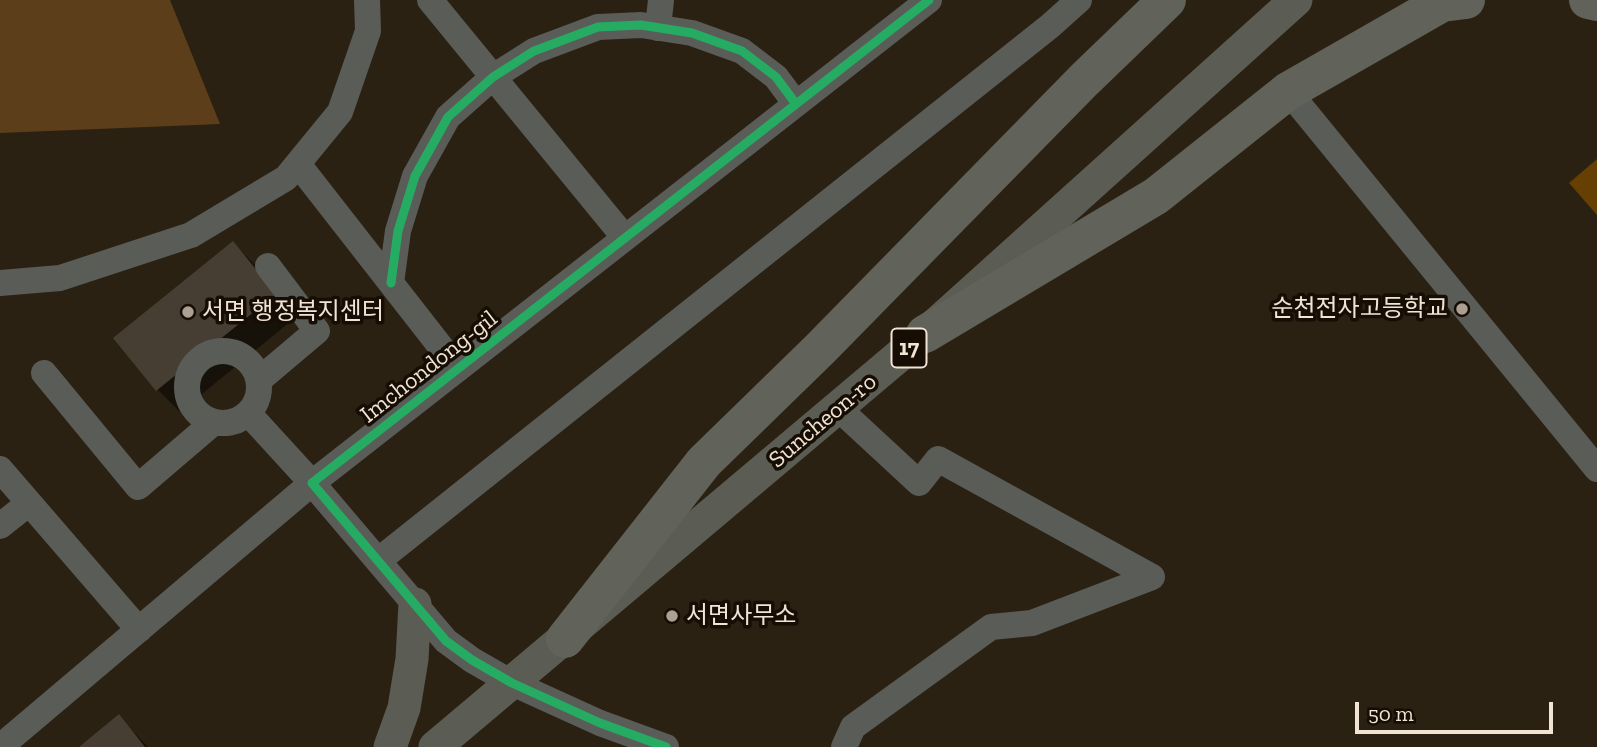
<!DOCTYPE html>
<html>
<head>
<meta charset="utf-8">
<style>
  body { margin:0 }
  #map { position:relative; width:1597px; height:747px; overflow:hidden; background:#2a2112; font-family:"Zilla Slab",serif }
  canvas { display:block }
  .scale { position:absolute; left:1355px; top:702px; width:198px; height:32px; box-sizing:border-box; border:4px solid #f1e4d5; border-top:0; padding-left:9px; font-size:21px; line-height:24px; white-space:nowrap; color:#f1e4d5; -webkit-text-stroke:5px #160d04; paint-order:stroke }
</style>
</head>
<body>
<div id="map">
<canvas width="1597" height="747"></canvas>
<div class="scale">50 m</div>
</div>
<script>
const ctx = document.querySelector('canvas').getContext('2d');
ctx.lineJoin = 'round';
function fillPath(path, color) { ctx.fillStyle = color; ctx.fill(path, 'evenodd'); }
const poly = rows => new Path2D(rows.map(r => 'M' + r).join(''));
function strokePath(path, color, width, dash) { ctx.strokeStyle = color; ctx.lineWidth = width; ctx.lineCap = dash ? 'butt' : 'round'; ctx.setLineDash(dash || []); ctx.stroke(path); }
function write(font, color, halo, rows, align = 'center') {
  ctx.font = font + ' "Zilla Slab","Noto Sans KR",serif'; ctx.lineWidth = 7; ctx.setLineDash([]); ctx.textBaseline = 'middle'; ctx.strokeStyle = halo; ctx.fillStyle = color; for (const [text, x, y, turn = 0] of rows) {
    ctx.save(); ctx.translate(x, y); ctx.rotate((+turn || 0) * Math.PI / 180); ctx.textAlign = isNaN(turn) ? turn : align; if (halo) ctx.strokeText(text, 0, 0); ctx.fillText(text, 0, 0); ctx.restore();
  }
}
const green = poly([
  [1597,159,1597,215,1569,183]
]);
const forest = poly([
  [0,0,170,0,220,124,0,133]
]);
const shadow = poly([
  [233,243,255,265,296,317,180,412,158,390,116,338],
  [119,717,148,747,82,747]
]);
const building = poly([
  [233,241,276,294,156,391,113,338],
  [119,714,145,747,79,747]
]);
const minor = poly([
  [430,0,625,238],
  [658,28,661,0],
  [1288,91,1597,469],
  [298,164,458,369],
  [0,283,60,278,191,235,286,178,340,112,368,31,367,0],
  [391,283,398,231,415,176,448,117,493,77,534,51,598,27,641,25,692,33,742,51,776,77,796,104],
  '187 387a36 36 0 1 1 72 0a36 36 0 1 1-72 0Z',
  [44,373,138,487,214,422],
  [259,380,317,331,268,266],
  [838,408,919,483,938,459,1152,577,1032,623,991,627,853,727,844,747],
  [0,469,139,630],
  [0,526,29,503],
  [379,560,1050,26,1079,0],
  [0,747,312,483,248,413],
  [666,747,600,723,512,683,472,660,446,641,312,483,929,0]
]);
const major = poly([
  [390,747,404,708,412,659,415,604],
  [435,747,925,334,1296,0]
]);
const highway = poly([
  [1588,0,1597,2],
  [925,334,1156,196,1288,91,1442,3,1466,0],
  [565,639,704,462,820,349,1084,80,1167,0]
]);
const cycleway = poly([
  [391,283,398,231,415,176,448,117,493,77,534,51,598,27,641,25,692,33,742,51,776,77,796,104],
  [666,747,600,723,512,683,472,660,446,641,312,483,929,0]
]);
const markers = [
  [1462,309,7,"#aba091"],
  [188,312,7,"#aba091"],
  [672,616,7,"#aba091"]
];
const shields = [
  [909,348,35]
];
const shieldNames = [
  ["17",909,348]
];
const poiNames = [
  ["순천전자고등학교",1448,309,"right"],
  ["서면 행정복지센터",202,312],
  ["서면사무소",686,616]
];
const streetNames = [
  ["Imchondong-gil",429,367,-38],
  ["Suncheon-ro",823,421,-40]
];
fillPath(green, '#663f02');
fillPath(forest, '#5c3f1a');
fillPath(shadow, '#0007');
fillPath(building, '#473e33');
strokePath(minor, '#5a5c58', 26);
strokePath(major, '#5b5c54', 33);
strokePath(highway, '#61625a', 38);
strokePath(cycleway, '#26ab63', 9);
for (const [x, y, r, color] of markers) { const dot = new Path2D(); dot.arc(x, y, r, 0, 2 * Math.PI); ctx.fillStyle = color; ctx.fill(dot); strokePath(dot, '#160d04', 2.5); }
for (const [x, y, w] of shields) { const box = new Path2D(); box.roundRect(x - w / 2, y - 19.5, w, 39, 5); ctx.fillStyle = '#160d04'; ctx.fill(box); strokePath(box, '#f1e4d5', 2); }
write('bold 23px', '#f1e4d5', null, shieldNames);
write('24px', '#f1e4d5', '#160d04', poiNames, 'left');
write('24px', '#f1e4d5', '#160d04', streetNames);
</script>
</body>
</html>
